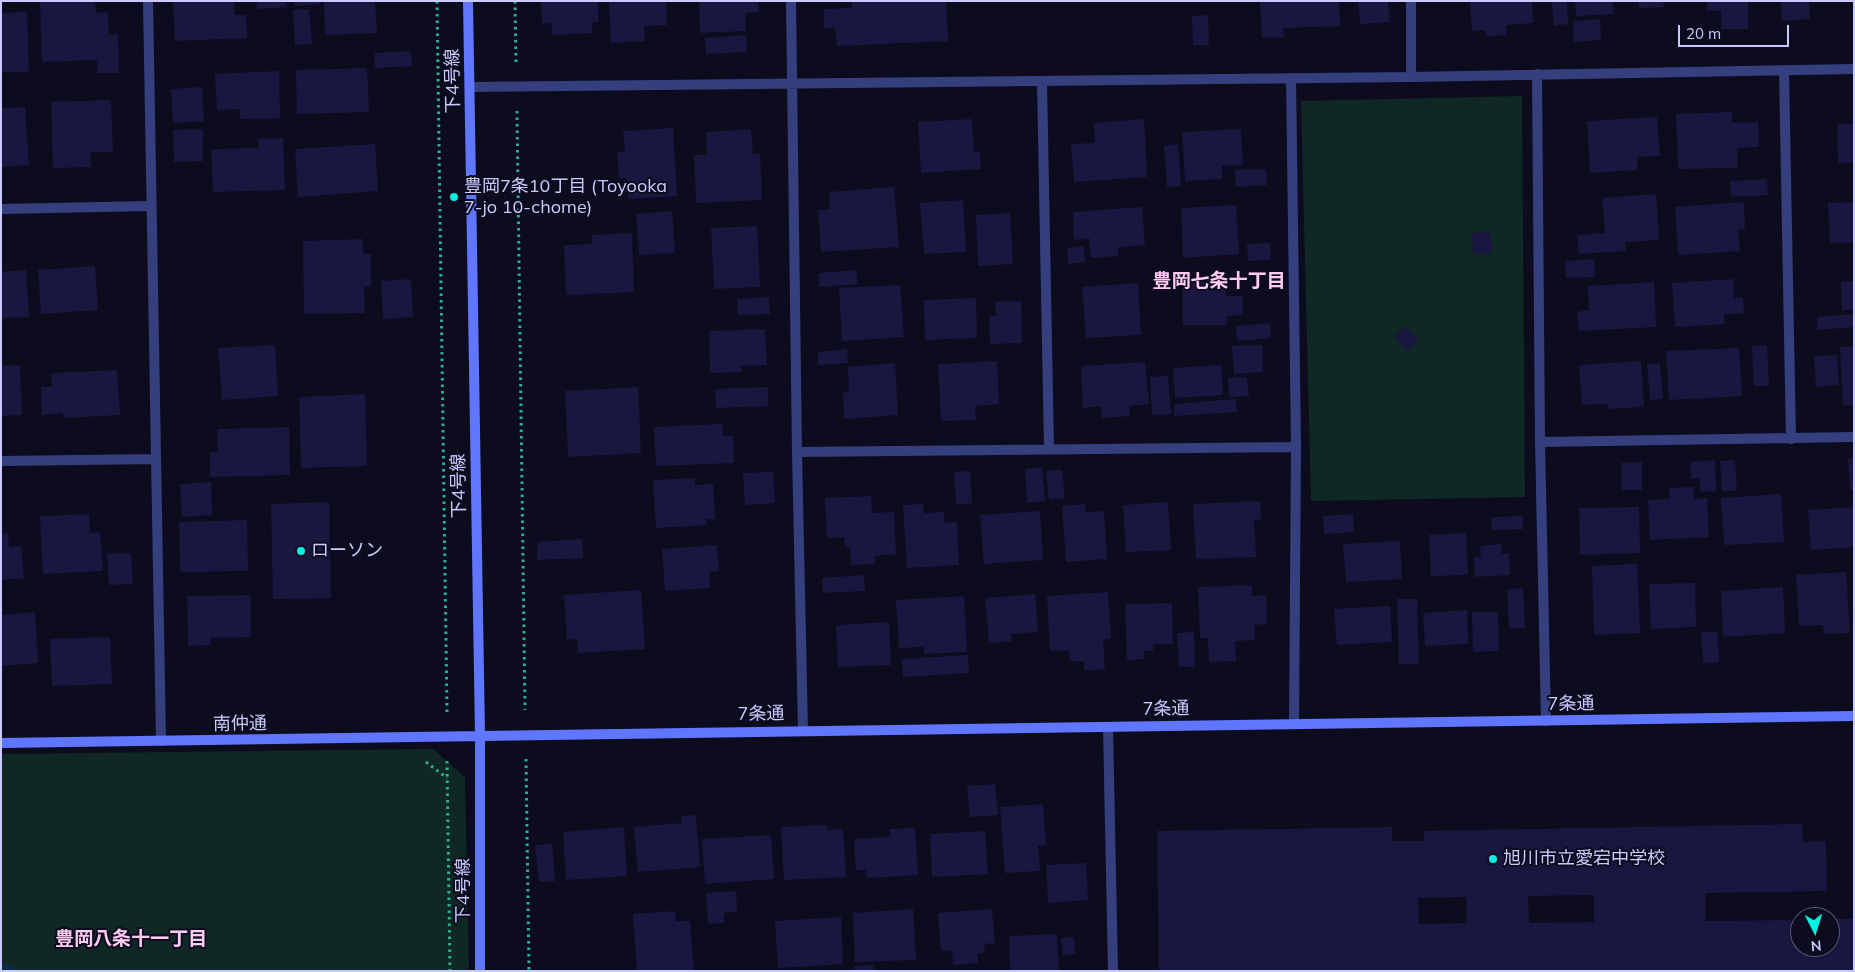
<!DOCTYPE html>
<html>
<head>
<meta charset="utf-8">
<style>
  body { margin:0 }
  #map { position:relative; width:1855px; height:972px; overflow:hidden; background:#0c0c1e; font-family:Mulish,sans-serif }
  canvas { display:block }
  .frame { position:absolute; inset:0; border:2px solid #c9cbff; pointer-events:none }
  .north { position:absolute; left:1790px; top:907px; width:50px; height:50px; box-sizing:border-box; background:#0c0c1e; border:1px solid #585878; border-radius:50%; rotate:175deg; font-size:14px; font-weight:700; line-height:20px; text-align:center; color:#c9cbff }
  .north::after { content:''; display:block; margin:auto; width:18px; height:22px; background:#00f4e5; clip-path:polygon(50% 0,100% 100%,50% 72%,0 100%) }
  .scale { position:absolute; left:1678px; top:25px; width:111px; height:22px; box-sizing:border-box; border:2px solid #c9cbff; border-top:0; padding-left:6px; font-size:15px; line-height:18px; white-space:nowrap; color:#c9cbff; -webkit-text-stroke:4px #0c0c1e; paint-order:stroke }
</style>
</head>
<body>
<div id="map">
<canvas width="1855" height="972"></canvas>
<div class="frame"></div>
<div class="north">N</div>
<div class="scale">20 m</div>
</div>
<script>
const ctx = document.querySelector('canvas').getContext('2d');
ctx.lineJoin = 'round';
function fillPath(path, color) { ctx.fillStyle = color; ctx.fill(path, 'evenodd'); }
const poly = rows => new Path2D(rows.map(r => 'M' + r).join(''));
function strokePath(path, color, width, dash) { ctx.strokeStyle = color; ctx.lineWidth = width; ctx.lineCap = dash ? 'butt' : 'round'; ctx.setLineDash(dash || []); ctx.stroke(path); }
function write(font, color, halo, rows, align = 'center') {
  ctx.font = font + ' Mulish,"Noto Sans JP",sans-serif'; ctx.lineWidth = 4; ctx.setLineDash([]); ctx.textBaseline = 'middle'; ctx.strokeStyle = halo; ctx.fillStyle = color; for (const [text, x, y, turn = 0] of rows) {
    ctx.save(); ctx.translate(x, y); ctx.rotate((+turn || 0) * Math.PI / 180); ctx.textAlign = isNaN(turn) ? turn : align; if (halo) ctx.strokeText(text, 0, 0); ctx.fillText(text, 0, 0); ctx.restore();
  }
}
const green = poly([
  [1522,96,1525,497,1311,501,1301,101],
  [433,749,465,777,469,971,1,971,1,754]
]);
const stream = poly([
  [1,967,10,971]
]);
const building = poly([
  [40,1,95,1,96,13,108,12,109,35,118,34,119,73,97,73,97,60,42,62],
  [173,1,234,1,235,15,246,15,247,38,175,41],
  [256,1,286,1,287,7,257,9],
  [294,1,320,1,320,4,295,6],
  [324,1,375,1,377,33,325,35],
  [541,1,598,1,598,22,592,23,592,33,552,35,552,23,542,24],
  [609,1,666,1,667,25,644,26,645,41,611,43],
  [699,1,758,1,759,12,745,13,746,31,700,33],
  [852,1,946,1,948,41,837,46,835,27,824,28,824,9,852,8],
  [1260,1,1339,1,1340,26,1283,28,1284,37,1262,38],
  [1358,1,1388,1,1390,22,1360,24],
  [1470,1,1532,1,1533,23,1506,25,1507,35,1486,36,1485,30,1472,31],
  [1552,1,1567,1,1568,24,1554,26],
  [1575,1,1613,1,1614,14,1576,16],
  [1638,1,1663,1,1664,7,1639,8],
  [1707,1,1748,1,1748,29,1721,29,1721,11,1707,11],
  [1781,1,1809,1,1810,19,1782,21],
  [309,9,312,44,295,45,293,10],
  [27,12,29,72,1,72,1,13],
  [1208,15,1209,45,1193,45,1192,16],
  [1600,19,1601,40,1574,42,1573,21],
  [746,35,747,52,706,54,705,38],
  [411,51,412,66,375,68,375,53],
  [367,68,369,112,297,114,296,70],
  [279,71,280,118,240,119,240,109,217,110,215,74],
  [202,87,204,121,173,123,171,89],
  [111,100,113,152,90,152,91,167,53,168,51,102],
  [25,107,29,165,1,167,1,108],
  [1732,112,1732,123,1758,122,1759,147,1737,148,1737,168,1678,169,1676,114],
  [1657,117,1660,156,1637,157,1637,170,1590,173,1587,121],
  [972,119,974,152,980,152,981,169,921,173,918,122],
  [1144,119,1147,177,1074,182,1071,144,1095,143,1094,123],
  [1837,124,1854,124,1854,162,1838,163],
  [673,128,677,196,628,199,627,178,619,178,617,152,625,152,623,131],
  [203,129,203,161,174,162,173,130],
  [751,129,753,154,760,154,762,200,696,203,694,155,707,155,706,132],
  [1241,129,1243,165,1222,166,1222,179,1185,181,1182,132],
  [283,138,285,190,213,192,211,149,259,148,258,139],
  [375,144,378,191,298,197,295,149],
  [1178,144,1181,186,1167,187,1164,146],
  [1266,169,1267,185,1236,187,1235,170],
  [1767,179,1768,195,1731,197,1730,181],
  [894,187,899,247,821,252,818,210,830,209,829,192],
  [1656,194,1659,240,1625,242,1626,251,1579,254,1577,235,1605,233,1602,198],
  [963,200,966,252,924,254,920,203],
  [1744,202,1745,229,1738,230,1740,251,1678,255,1675,207],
  [1854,202,1854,242,1830,243,1828,203],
  [1236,205,1239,254,1183,258,1181,208],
  [1142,207,1145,245,1118,247,1118,256,1091,258,1089,238,1074,240,1073,212],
  [672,211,675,253,639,255,636,214],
  [1010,213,1013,264,978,266,976,215],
  [757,226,760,287,714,289,711,228],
  [1490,232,1492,253,1473,254,1472,233],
  [632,233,634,292,566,295,564,245,592,244,592,235],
  [363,239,363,254,371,254,371,287,364,287,365,313,304,314,303,241],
  [1270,243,1271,260,1248,261,1247,244],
  [1083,246,1085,262,1068,264,1067,248],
  [1594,259,1595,277,1566,278,1565,261],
  [95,266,98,310,41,314,38,270],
  [26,270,29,317,1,318,1,272],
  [856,270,858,284,819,287,819,273],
  [411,279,413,317,383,319,381,281],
  [1225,279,1226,296,1243,296,1243,315,1227,316,1227,325,1183,325,1182,280],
  [1733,279,1734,298,1743,298,1744,313,1724,315,1725,324,1675,327,1672,283],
  [1854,281,1854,310,1842,310,1841,282],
  [1654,282,1656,327,1579,331,1577,312,1589,310,1588,286],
  [1138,283,1141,335,1086,338,1082,287],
  [900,285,904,337,842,341,839,288],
  [769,297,770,314,738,315,737,299],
  [976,298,977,338,925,340,924,300],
  [1021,301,1022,343,990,344,989,316,996,316,995,302],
  [1854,314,1854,327,1817,330,1817,317],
  [1270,323,1271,338,1237,341,1236,326],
  [1406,326,1419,341,1407,351,1394,336],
  [765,329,767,365,741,366,742,372,710,373,709,331],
  [275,345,278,396,222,400,218,348],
  [1262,345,1263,372,1234,374,1232,346],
  [1767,345,1769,386,1754,386,1752,346],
  [1854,346,1854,405,1843,405,1840,347],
  [1739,348,1742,396,1669,400,1666,351],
  [847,349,848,363,818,365,818,352],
  [1837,355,1839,385,1816,387,1814,356],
  [997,361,999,404,975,406,976,420,941,421,938,364],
  [1641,361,1644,407,1608,409,1608,404,1582,405,1579,365],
  [1145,362,1149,404,1129,406,1130,416,1102,418,1101,406,1083,408,1081,366],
  [895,363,898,415,844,419,843,393,849,392,848,367],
  [1660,363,1663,399,1650,400,1647,364],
  [20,365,22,415,1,416,1,366],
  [1221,365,1223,395,1175,398,1173,368],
  [117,370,120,415,63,418,63,413,42,415,41,387,52,387,51,373],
  [1168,376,1171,414,1152,415,1150,377],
  [1247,377,1249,396,1229,397,1228,378],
  [638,387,641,453,568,457,565,391],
  [768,387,768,406,716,408,715,389],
  [365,394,367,466,301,468,299,397],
  [1236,399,1237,412,1174,416,1174,404],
  [722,424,723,436,733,436,734,463,656,466,654,427],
  [289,427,290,475,210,477,210,452,218,452,217,429],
  [1848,458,1854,458,1854,490,1850,490],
  [1715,460,1716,491,1700,492,1700,478,1691,479,1690,462],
  [1735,460,1737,491,1722,491,1720,461],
  [1642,462,1642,490,1622,490,1621,463],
  [1042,467,1045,501,1027,503,1025,469],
  [1062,470,1065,498,1049,499,1046,471],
  [970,471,972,503,956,505,954,472],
  [773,472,775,503,745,505,743,473],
  [695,478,695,485,713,484,715,519,706,519,707,525,656,528,653,480],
  [211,482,212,515,182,517,180,484],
  [1693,487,1694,499,1707,498,1709,537,1650,540,1648,500,1669,499,1669,488],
  [1781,494,1784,542,1724,545,1721,498],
  [871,496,872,513,894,512,896,554,875,556,875,564,851,565,850,547,845,547,844,537,827,538,825,498],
  [1260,501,1261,519,1254,520,1256,557,1196,559,1193,504],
  [329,502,331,598,273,599,271,504],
  [1168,502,1171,550,1126,552,1123,505],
  [923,504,924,513,944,512,945,523,957,522,959,565,907,568,903,505],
  [1085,504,1085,512,1104,511,1107,559,1066,562,1062,506],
  [1639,507,1640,553,1580,555,1579,508],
  [1854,507,1854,547,1811,550,1808,510],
  [1040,511,1043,560,984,564,980,515],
  [89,514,90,533,100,532,103,571,43,574,40,516],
  [1353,514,1354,532,1324,534,1323,516],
  [1523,516,1523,529,1492,530,1491,517],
  [247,520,248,571,180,572,179,522],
  [8,533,9,547,21,546,24,578,1,580,1,534],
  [1466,533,1468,575,1431,576,1429,535],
  [582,539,583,558,537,560,537,542],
  [1400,541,1402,579,1346,582,1343,544],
  [1501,544,1502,554,1509,553,1510,575,1475,577,1474,557,1481,557,1480,546],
  [717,545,719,571,709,572,710,588,665,591,662,549],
  [131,553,133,584,109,585,107,554],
  [1637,564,1640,633,1594,635,1592,566],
  [1846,572,1850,633,1824,634,1823,625,1799,626,1796,575],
  [864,575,865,591,823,593,822,578],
  [1695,583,1696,627,1651,629,1649,584],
  [1252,585,1252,596,1266,595,1267,624,1254,625,1255,640,1235,641,1236,661,1209,662,1208,638,1200,638,1198,587],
  [1783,587,1785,633,1723,637,1721,591],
  [1523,588,1525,628,1509,628,1507,589],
  [641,590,645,649,578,653,577,639,567,640,564,595],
  [1108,592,1111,639,1103,640,1105,669,1084,671,1084,661,1070,661,1069,650,1050,651,1047,596],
  [1035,594,1038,632,1011,634,1012,641,989,643,985,598],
  [251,595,251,637,210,638,211,645,188,646,187,596],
  [964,596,967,652,924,654,924,647,899,648,896,600],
  [1397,599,1417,599,1419,664,1399,664],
  [1172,603,1173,644,1153,644,1153,651,1144,651,1144,659,1127,660,1125,604],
  [1390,606,1392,642,1337,645,1334,609],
  [1467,610,1468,644,1425,646,1423,613],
  [35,612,38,663,1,666,1,615],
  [1472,612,1498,612,1499,651,1473,652],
  [889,622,891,665,838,667,836,625],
  [1194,632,1195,667,1179,667,1177,633],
  [1701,632,1717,632,1719,662,1703,663],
  [110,637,112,684,52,686,50,639],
  [968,655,969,673,903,677,902,659],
  [995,784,998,815,970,817,967,786],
  [1043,804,1046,845,1038,846,1040,871,1005,873,1000,807],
  [696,815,700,867,638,872,634,827,682,823,681,816],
  [1802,824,1803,842,1826,841,1827,891,1705,893,1705,921,1800,920,1800,947,1830,947,1830,919,1854,919,1854,971,1159,971,1157,831,1392,827,1392,841,1424,841,1424,831],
  [1594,895,1594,922,1529,923,1528,896],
  [1466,897,1467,923,1419,924,1418,898],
  [827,825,828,830,843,829,846,877,784,880,781,827],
  [624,827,627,876,566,880,563,832],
  [915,828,918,875,867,878,866,870,856,870,854,839,890,837,889,829],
  [985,831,988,874,932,877,930,834],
  [771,835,774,879,705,884,702,839],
  [552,844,555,881,539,882,535,845],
  [1086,863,1088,900,1048,903,1046,865],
  [736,891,737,912,724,913,724,923,708,924,706,893],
  [913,909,916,960,855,962,853,913],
  [992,909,995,943,984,944,985,953,978,954,978,963,953,965,952,950,941,951,938,913],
  [675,911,676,921,690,921,694,971,637,971,633,914],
  [841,917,843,964,778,968,775,921],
  [1057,934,1059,971,1010,971,1009,936],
  [1074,937,1075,954,1063,955,1061,938],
  [873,965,874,971,855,971,854,966]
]);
const path = poly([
  [437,1,447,713],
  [515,1,516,63],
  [517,111,525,710],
  [526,759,529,971],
  [447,761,450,971],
  [426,762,447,778]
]);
const street = poly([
  [148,1,161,741],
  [791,1,797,452,803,730],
  [1411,1,1411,77],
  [1784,71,1791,439],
  [1537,74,1540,442,1546,721],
  [1291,78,1296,447,1294,724],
  [1042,81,1049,449],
  [470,87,1411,77,1854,69],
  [1,209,150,206],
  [1540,442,1854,437],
  [797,452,1296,447],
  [1,461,156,459],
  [1108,727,1113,971]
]);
const secondary = poly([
  [468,1,480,735,480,971],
  [1,743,1854,716]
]);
const markers = [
  [454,197,5,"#00f4e5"],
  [301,551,5,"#00f4e5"],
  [1493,859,5,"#00f4e5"]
];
const streetNames = [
  ["下4号線",453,81,-91],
  ["下4号線",459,486,-91],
  ["7条通",1571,704,-1],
  ["7条通",1166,709,-1],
  ["7条通",761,714,-1],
  ["南仲通",240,724,-1],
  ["下4号線",464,891,-90]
];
const poiNames = [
  ["豊岡7条10丁目 (Toyooka",464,187],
  ["7-jo 10-chome)",464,208],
  ["ローソン",311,551],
  ["旭川市立愛宕中学校",1503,859]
];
const neighbourhoodNames = [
  ["豊岡七条十丁目",1219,281],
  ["豊岡八条十一丁目",131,939]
];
fillPath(green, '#0f2823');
strokePath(stream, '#0b2a43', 11);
fillPath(building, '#19173f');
strokePath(path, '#2bb193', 3, [2.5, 4]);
strokePath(street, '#363f7e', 10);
strokePath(secondary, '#6076ff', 10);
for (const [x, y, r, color] of markers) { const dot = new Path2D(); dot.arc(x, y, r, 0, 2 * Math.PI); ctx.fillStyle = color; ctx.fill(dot); strokePath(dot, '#0c0c1e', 2); }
write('18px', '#c9cbff', '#0c0c1e', streetNames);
write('18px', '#c9cbff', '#0c0c1e', poiNames, 'left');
write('bold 19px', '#ffcbf4', '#0c0c1e', neighbourhoodNames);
</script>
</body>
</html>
